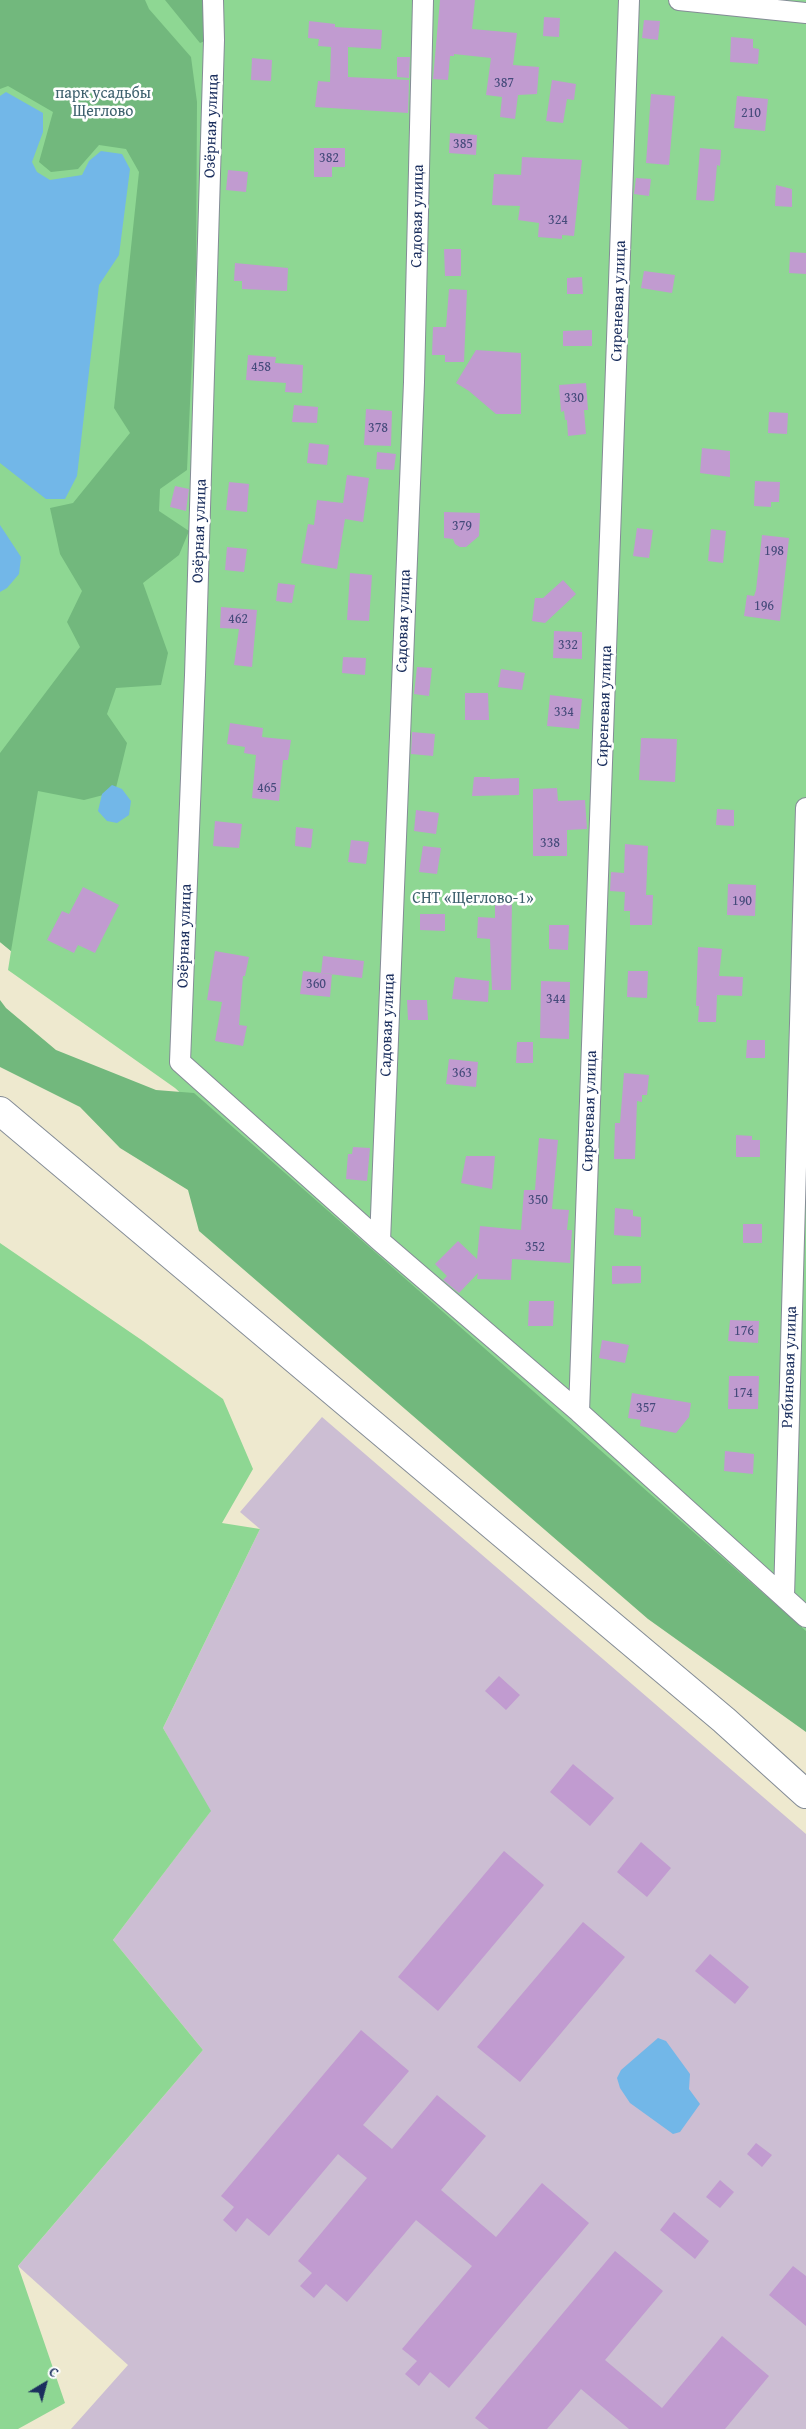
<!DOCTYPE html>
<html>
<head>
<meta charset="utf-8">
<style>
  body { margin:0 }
  #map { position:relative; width:806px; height:2429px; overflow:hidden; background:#eee9cf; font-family:"Gentium Book Plus",serif }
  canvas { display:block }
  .north { position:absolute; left:20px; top:2359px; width:50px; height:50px; -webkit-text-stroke:4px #fff; paint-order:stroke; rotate:37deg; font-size:14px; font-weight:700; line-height:20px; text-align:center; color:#1b2f5e }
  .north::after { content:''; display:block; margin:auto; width:18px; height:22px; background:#1b2f5e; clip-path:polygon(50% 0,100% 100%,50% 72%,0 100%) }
</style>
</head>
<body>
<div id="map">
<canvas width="806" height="2429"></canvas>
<div class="north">С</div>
</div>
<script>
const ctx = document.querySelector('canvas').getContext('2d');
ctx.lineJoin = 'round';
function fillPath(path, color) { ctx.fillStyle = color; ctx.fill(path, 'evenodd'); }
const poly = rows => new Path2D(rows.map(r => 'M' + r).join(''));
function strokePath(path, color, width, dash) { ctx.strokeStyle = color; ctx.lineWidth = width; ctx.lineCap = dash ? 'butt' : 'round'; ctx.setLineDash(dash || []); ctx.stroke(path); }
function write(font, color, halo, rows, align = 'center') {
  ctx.font = font + ' "Gentium Book Plus",serif'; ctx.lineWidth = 5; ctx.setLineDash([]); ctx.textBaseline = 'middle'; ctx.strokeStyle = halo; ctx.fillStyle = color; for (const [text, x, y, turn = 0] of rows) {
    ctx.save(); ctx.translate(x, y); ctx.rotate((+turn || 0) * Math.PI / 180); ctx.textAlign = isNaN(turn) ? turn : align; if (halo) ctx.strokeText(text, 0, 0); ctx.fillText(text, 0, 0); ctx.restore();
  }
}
const industrial = poly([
  [322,1417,806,1834,806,2429,71,2429,128,2365,18,2266,203,2050,113,1940,210,1812,163,1728,260,1529,240,1512]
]);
const green = poly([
  [0,0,806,0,806,1664,175,1088,8,970,11,951,0,942],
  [0,1243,143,1341,223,1399,253,1469,222,1523,260,1529,163,1728,211,1811,113,1940,203,2050,18,2266,65,2403,18,2429,0,2429]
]);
const forest = poly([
  [0,0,145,0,149,9,191,57,197,102,196,269,187,470,160,489,159,511,189,531,179,555,143,583,168,653,161,685,116,688,107,714,127,743,115,792,84,800,38,791,11,951,0,942,0,753,80,647,67,622,82,591,60,554,50,508,73,503,130,433,114,408,139,172,126,149,99,145,78,169,51,172,39,162,53,112,8,86,0,89],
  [165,0,208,0,210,39,200,43],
  [0,1000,6,1008,56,1050,156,1090,194,1093,806,1631,806,1732,648,1619,199,1231,188,1190,120,1148,80,1107,0,1067]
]);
const water = poly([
  [6,92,43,113,43,132,32,162,37,172,50,180,82,175,89,161,101,151,122,154,130,169,119,255,99,285,77,476,65,499,46,499,0,463,0,96],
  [0,525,21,557,19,574,7,588,0,592],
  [112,785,122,789,131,801,129,815,117,823,107,821,98,811,102,794],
  [658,2038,666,2041,690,2074,689,2089,700,2104,680,2132,673,2134,630,2103,620,2088,617,2078,621,2070]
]);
const building = poly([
  [440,0,475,0,472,29,517,33,513,65,539,67,537,94,518,95,515,119,500,117,502,97,486,95,491,58,454,54,454,56,450,56,448,80,433,79],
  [544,17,560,18,559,37,543,36],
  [644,20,660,21,658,40,642,38],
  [309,21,335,24,335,27,382,30,381,49,348,47,348,77,409,80,408,113,315,107,318,81,330,82,331,47,318,46,319,39,308,38],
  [731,37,753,39,753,48,759,49,758,64,730,62],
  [397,57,410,57,409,78,397,77],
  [252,58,272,60,271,81,251,80],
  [552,80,576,84,574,100,567,99,563,123,546,121],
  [651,94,675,96,669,165,646,163],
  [737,96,768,99,765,131,734,128],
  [450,133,477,135,476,155,449,153],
  [314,148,345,148,345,167,332,167,332,177,314,177],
  [700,148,721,150,720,166,717,165,714,201,696,200],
  [522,157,582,160,574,236,562,235,562,239,538,237,539,223,518,220,520,206,492,205,494,174,521,175],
  [228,170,248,172,246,192,226,190],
  [636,178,651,179,649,196,634,194],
  [776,185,792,189,792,207,775,206],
  [444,249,461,249,461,276,445,276],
  [790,252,806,253,806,274,789,273],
  [235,263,288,268,287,291,242,289,242,281,234,281],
  [644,271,675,275,672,293,641,288],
  [582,277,583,294,567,294,567,278],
  [449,289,467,290,464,362,445,362,445,355,432,355,433,327,446,327],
  [592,330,592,346,563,346,563,331],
  [476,350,521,353,521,414,496,414,469,391,456,383],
  [248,355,276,357,275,363,303,365,302,393,285,392,286,383,246,380],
  [586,383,588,410,584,410,586,434,568,436,567,420,565,420,564,411,561,412,559,385],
  [294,405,318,407,317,423,292,422],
  [366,409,392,411,391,446,364,445],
  [769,412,788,413,787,434,768,433],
  [309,443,329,445,327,465,307,463],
  [702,448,730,451,730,477,700,473],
  [377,452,396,454,394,470,376,469],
  [347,475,369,478,363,522,345,519,337,569,301,563,308,524,314,525,317,500,343,503],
  [755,481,780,482,779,502,771,502,771,507,754,506],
  [229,482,249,484,247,512,226,510],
  [175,486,189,489,186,511,170,507],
  [444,512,480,513,479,536,466,547,460,547,455,544,453,539,444,538],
  [637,528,653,530,649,558,633,556],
  [711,529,726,531,723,563,708,561],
  [762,535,789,538,780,621,744,616,747,595,754,596,756,590],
  [227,547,247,549,244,572,225,570],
  [350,573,372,575,369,621,347,620],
  [563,580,576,594,545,623,532,621,535,598,543,598],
  [278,583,295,585,292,603,276,601],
  [221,607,257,610,252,667,234,665,239,629,220,628],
  [554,631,582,632,582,659,553,658],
  [343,657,366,658,365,675,342,673],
  [417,667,432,668,429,696,414,694],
  [501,669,525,673,522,690,498,687],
  [465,693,488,693,489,720,465,720],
  [550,695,582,699,579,729,547,726],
  [230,723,263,728,262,737,291,740,288,760,283,760,279,801,252,798,256,755,244,753,245,747,227,744],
  [412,732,435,734,433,756,411,754],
  [641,738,677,739,675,782,639,780],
  [474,777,490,777,490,779,519,778,519,795,472,796],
  [557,788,558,801,585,800,587,829,567,830,567,856,533,856,533,789],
  [717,809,734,810,734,826,716,825],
  [416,810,439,813,436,834,414,831],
  [215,821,242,824,239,848,213,846],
  [296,827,313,829,311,848,295,846],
  [351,840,369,842,366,864,348,862],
  [625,844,648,846,646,895,653,895,652,925,630,925,630,911,624,911,625,892,610,891,611,872,624,873],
  [423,846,441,848,437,874,419,872],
  [728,884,756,885,755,916,727,915],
  [83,887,119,905,95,953,78,945,74,953,47,940,62,911,69,914],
  [495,897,512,897,511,990,492,990,490,939,477,938,478,917,495,918],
  [420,914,445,914,445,931,420,930],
  [549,925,569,925,568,950,549,949],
  [698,947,722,949,719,976,743,977,742,996,717,995,716,1022,698,1022,699,1006,696,1006],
  [215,951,249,957,245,976,243,976,239,1025,247,1026,243,1046,215,1041,222,1002,207,1000],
  [323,956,364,961,362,978,321,973],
  [303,971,332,974,330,997,300,994],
  [628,971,648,971,647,998,627,997],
  [455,977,489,981,488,1002,452,999],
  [541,981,570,982,569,1039,540,1038],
  [407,1000,427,1000,428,1020,408,1020],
  [747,1040,765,1040,765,1058,746,1058],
  [517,1042,533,1042,533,1063,516,1063],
  [449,1059,478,1062,476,1087,446,1084],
  [624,1073,649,1075,647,1095,642,1095,642,1102,637,1101,635,1159,614,1159,615,1123,620,1123],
  [736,1135,752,1136,752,1140,760,1140,760,1157,736,1157],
  [539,1138,558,1140,552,1209,569,1210,567,1230,572,1230,570,1263,512,1259,511,1280,477,1279,478,1273,459,1293,443,1280,447,1276,435,1264,458,1241,477,1259,480,1226,521,1230,524,1190,535,1190],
  [353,1147,370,1148,367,1181,346,1179,348,1154,352,1154],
  [466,1156,495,1156,492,1189,461,1183],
  [615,1208,633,1210,633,1216,641,1217,641,1237,614,1235],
  [743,1224,762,1224,762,1243,743,1243],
  [612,1266,641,1266,641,1283,612,1284],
  [529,1301,554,1301,553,1326,528,1326],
  [730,1320,759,1321,758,1343,728,1341],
  [602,1340,629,1345,625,1363,599,1358],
  [729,1376,759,1376,758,1409,728,1409],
  [632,1393,691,1403,689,1417,676,1433,640,1426,641,1420,628,1418],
  [725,1451,754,1454,753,1474,724,1471],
  [499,1676,520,1695,506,1710,485,1691],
  [573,1764,614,1798,590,1826,550,1792],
  [641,1842,671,1868,647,1897,617,1872],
  [504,1851,544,1885,438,2011,398,1977],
  [583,1922,625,1957,520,2082,477,2047],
  [710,1954,749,1987,735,2004,695,1971],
  [361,2030,409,2071,363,2125,392,2149,437,2095,486,2136,441,2190,496,2237,542,2183,589,2223,449,2388,430,2372,419,2386,405,2374,417,2361,402,2349,472,2266,416,2220,347,2302,326,2284,314,2298,300,2286,312,2273,298,2261,367,2178,338,2154,269,2236,247,2218,236,2232,223,2220,234,2207,221,2196],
  [756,2143,772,2155,762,2167,747,2154],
  [720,2180,734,2192,720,2208,706,2197],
  [674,2212,709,2241,695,2259,660,2230],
  [615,2251,663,2291,605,2360,662,2408,722,2336,769,2376,725,2429,629,2429,581,2389,547,2429,489,2429,475,2418],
  [793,2266,806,2276,806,2326,769,2295]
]);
const minor = poly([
  [213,0,214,40,195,675,180,1062,380,1241,579,1412,806,1617],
  [679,0,806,13],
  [380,1241,414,382,423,0],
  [579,1412,629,0],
  [784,1597,806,808]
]);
const secondary = poly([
  [0,1111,724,1720,806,1794]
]);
const numberNames = [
  ["387",504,83],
  ["210",751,113],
  ["385",463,144],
  ["382",329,158],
  ["324",558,220],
  ["458",261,367],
  ["330",574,398],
  ["378",378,428],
  ["379",462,526],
  ["198",774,551],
  ["196",764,606],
  ["462",238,619],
  ["332",568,645],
  ["334",564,712],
  ["465",267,788],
  ["338",550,843],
  ["190",742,901],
  ["360",316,984],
  ["344",556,999],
  ["363",462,1073],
  ["350",538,1200],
  ["352",535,1247],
  ["176",744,1331],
  ["174",743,1393],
  ["357",646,1408]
];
const parkNames = [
  ["парк усадьбы",103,94],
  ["Щеглово",103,112],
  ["СНТ «Щеглово-1»",473,899]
];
const streetNames = [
  ["Озёрная улица",212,126,-88],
  ["Садовая улица",418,216,-89],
  ["Сиреневая улица",619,301,-88],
  ["Озёрная улица",200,531,-88],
  ["Садовая улица",404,621,-88],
  ["Сиреневая улица",605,706,-88],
  ["Озёрная улица",185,936,-88],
  ["Садовая улица",388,1025,-88],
  ["Сиреневая улица",590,1111,-88],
  ["Рябиновая улица",790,1367,-88]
];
fillPath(industrial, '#ccbed3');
fillPath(green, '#8ed793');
fillPath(forest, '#72b87d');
fillPath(water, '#72b7e8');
fillPath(building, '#c19bd0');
strokePath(minor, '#848c96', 22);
strokePath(secondary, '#848c96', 30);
strokePath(minor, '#fff', 20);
strokePath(secondary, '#fff', 28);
write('14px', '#444a7a', null, numberNames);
write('16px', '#3e616e', '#fff', parkNames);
write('16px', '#1b2f5e', '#fff', streetNames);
</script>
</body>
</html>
